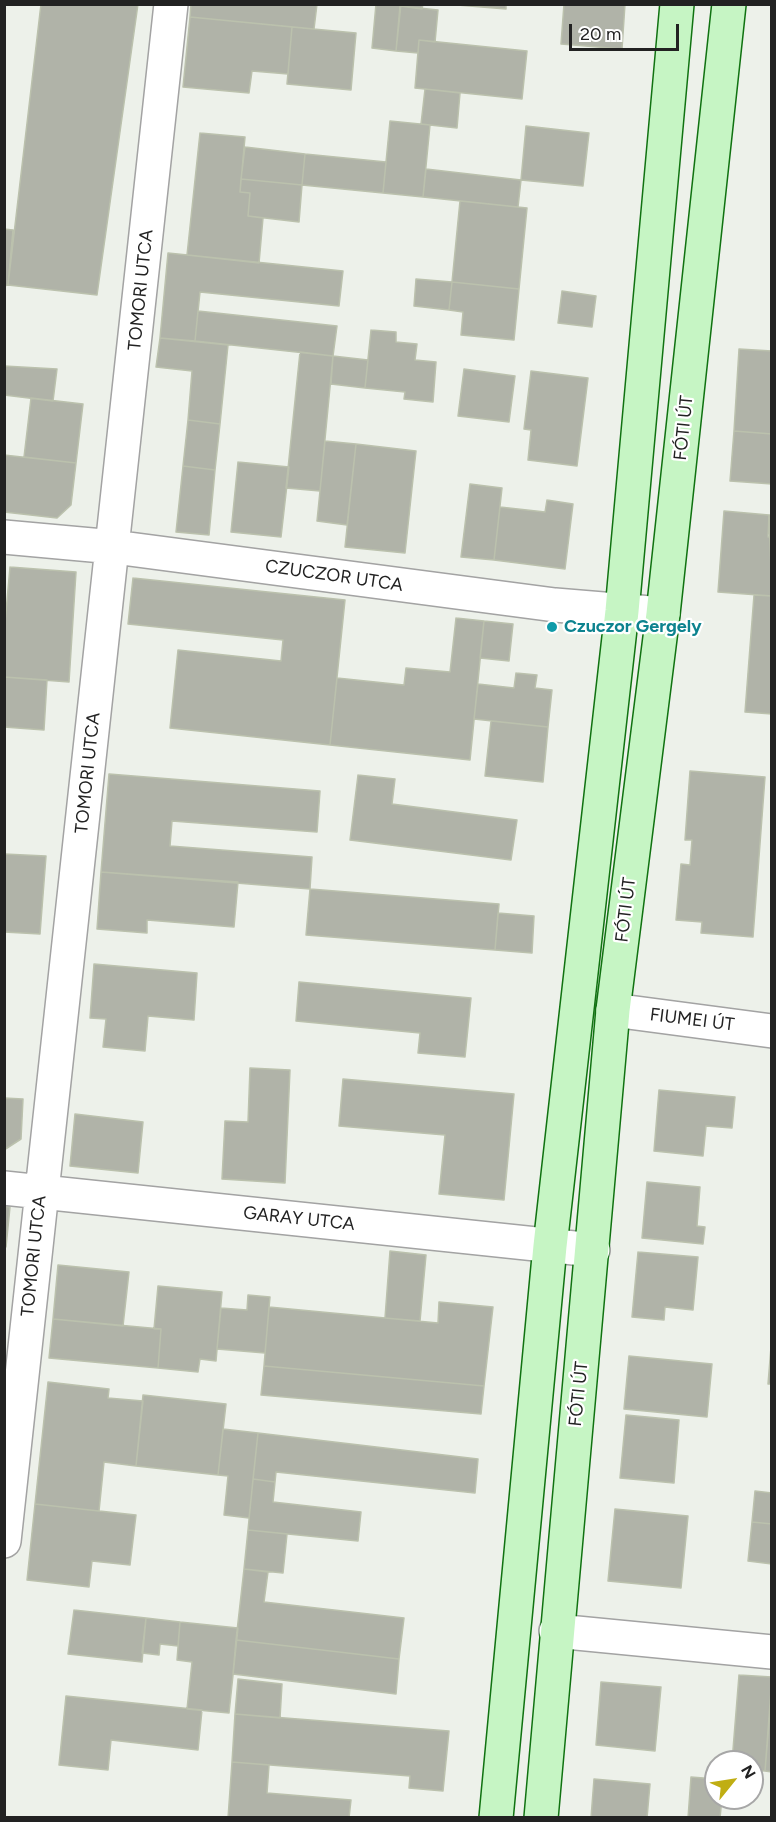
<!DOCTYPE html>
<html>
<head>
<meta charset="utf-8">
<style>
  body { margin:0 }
  #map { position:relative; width:776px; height:1822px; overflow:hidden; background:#edf1ea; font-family:Figtree,sans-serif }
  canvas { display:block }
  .frame { position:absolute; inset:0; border:6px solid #222; pointer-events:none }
  .north { position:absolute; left:704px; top:1750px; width:60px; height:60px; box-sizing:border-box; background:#fff; border:2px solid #a7a7a7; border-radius:50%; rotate:60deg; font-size:16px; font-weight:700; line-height:24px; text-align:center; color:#222 }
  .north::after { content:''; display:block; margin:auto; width:21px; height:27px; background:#c0ae13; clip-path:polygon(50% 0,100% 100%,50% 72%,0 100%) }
  .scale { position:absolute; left:569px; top:24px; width:110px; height:27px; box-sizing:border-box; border:3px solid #222; border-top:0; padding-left:8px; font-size:18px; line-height:21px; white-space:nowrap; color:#222; -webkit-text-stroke:4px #fff; paint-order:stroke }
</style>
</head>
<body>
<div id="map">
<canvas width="776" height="1822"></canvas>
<div class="frame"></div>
<div class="north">N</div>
<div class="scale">20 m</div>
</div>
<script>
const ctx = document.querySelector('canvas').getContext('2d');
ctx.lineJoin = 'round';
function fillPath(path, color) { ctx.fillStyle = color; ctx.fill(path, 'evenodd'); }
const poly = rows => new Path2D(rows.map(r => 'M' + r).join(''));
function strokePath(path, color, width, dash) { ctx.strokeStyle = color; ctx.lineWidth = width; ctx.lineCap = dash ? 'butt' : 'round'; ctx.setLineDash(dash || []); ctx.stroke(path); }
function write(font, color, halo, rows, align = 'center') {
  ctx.font = font + ' Figtree,sans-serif'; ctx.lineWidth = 4.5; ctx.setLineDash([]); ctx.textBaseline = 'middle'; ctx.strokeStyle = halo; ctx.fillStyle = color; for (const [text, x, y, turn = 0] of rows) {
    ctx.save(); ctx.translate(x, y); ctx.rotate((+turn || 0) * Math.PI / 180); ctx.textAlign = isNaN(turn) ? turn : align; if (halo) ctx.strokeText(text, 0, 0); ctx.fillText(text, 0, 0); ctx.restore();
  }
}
const building = poly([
  [41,4,138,4,97,295,8,285,41,4],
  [191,4,317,4,314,29,190,17,191,4],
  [376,4,401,4,396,51,372,48,376,4],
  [401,4,423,4,422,9,400,6,401,4],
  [445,4,506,4,506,9,445,4],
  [564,4,625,4,622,49,561,44,564,4],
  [400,6,438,10,435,42,419,40,418,53,396,51,400,6],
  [190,17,292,27,288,74,252,71,249,93,183,87,190,17],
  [292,27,356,33,351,90,287,84,292,27],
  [419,40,527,51,522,99,415,88,419,40],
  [425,89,460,93,457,128,421,124,425,89],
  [390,121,430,125,423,197,383,193,390,121],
  [526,126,589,133,583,186,521,180,526,126],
  [200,133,245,137,240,192,250,193,248,216,263,218,259,263,187,255,200,133],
  [245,147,305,154,302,185,241,179,245,147],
  [305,154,386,162,383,193,302,185,305,154],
  [426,169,521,180,518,207,423,197,426,169],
  [241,179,302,185,299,222,248,216,250,193,240,192,241,179],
  [460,201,527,208,519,289,452,282,460,201],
  [4,229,13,230,8,285,4,286,4,229],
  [168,253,343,271,339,306,200,292,195,341,160,338,168,253],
  [416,279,452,282,449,310,414,306,416,279],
  [452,282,519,289,514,340,461,335,463,312,449,310,452,282],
  [562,291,596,296,592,327,558,323,562,291],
  [198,311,337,326,333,356,195,341,198,311],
  [371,330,396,332,396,342,417,344,415,360,436,362,433,402,404,399,405,392,365,388,371,330],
  [160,338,228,345,220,424,188,420,192,371,156,367,160,338],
  [739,349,772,351,772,434,734,431,739,349],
  [300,352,333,356,320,491,286,488,300,352],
  [333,356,368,360,365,388,331,384,333,356],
  [4,366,57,369,53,401,4,395,4,366],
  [464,369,515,376,509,422,458,416,464,369],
  [531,371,588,378,577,466,528,460,531,430,524,429,531,371],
  [31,398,83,404,76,463,24,457,31,398],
  [188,420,220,424,215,470,183,466,188,420],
  [734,431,772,434,772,484,730,481,734,431],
  [325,441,356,444,347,525,317,521,325,441],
  [356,444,416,451,405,553,345,547,356,444],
  [4,455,76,463,71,505,57,518,4,512,4,455],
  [238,462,289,467,281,537,231,532,238,462],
  [183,466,215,470,209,535,176,532,183,466],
  [470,484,502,488,494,560,461,557,470,484],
  [547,500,573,504,565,569,494,560,500,507,545,512,547,500],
  [724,511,769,515,772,596,718,592,724,511],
  [769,515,772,515,772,537,768,537,769,515],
  [10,567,76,572,69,682,4,677,4,634,10,567],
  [133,578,345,600,330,745,170,728,178,650,281,661,283,640,128,624,133,578],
  [754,595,772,596,772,714,745,712,754,595],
  [456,618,484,621,470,760,330,745,337,678,404,685,406,668,450,672,456,618],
  [484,621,513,624,509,661,480,658,484,621],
  [516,673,537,675,535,688,552,690,548,727,474,719,478,684,514,688,516,673],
  [4,677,47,680,44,730,4,727,4,677],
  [491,721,548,727,543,782,485,776,491,721],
  [690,771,765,777,753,937,701,933,702,922,676,920,681,864,690,865,692,840,685,840,690,771],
  [109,774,320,791,317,832,172,821,170,846,312,857,310,889,101,872,109,774],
  [358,775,395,779,392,804,517,820,511,860,350,840,358,775],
  [4,854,46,856,40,934,4,932,4,854],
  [101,872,238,882,234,927,147,920,147,933,97,929,101,872],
  [310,889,499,904,495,950,306,935,310,889],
  [498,913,534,916,532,953,495,950,498,913],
  [94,964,197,973,194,1020,148,1016,145,1051,103,1047,106,1019,90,1018,94,964],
  [299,982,471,998,465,1057,418,1053,420,1033,296,1021,299,982],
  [250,1068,290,1070,285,1183,222,1179,225,1121,248,1122,250,1068],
  [343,1079,514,1094,504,1200,439,1194,445,1135,339,1126,343,1079],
  [659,1090,735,1097,732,1128,706,1126,703,1156,654,1151,659,1090],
  [4,1098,23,1099,21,1139,4,1150,4,1098],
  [75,1114,143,1122,138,1173,70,1166,75,1114],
  [647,1182,700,1187,697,1226,705,1227,703,1244,642,1238,647,1182],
  [4,1206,10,1207,6,1247,4,1247,4,1206],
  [390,1251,426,1255,420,1321,385,1318,390,1251],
  [638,1252,698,1257,693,1310,665,1307,664,1320,632,1317,638,1252],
  [58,1265,129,1272,123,1326,53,1319,58,1265],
  [158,1286,222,1292,216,1361,200,1359,198,1372,158,1368,161,1329,154,1329,158,1286],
  [248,1295,270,1297,265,1353,217,1349,221,1308,247,1310,248,1295],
  [439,1302,493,1307,484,1386,264,1366,269,1307,438,1323,439,1302],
  [53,1319,161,1329,158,1368,49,1358,53,1319],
  [771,1347,772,1347,772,1384,768,1384,771,1347],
  [629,1356,712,1364,707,1417,624,1409,629,1356],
  [264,1366,484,1386,481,1414,261,1395,264,1366],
  [48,1382,109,1389,108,1398,143,1401,136,1466,104,1462,99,1511,35,1504,48,1382],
  [143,1395,226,1404,218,1475,136,1466,143,1395],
  [626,1415,679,1420,674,1483,620,1478,626,1415],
  [223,1429,258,1433,249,1518,224,1515,228,1476,218,1475,223,1429],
  [258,1433,478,1459,475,1493,276,1472,275,1482,253,1479,258,1433],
  [253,1479,275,1482,273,1502,361,1512,358,1541,248,1530,253,1479],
  [755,1491,772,1493,772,1524,752,1522,755,1491],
  [35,1504,136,1515,130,1565,92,1561,89,1587,27,1580,35,1504],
  [615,1509,688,1516,681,1588,608,1581,615,1509],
  [752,1522,772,1524,772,1564,748,1561,752,1522],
  [248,1530,287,1534,283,1573,244,1569,248,1530],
  [244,1569,268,1572,264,1602,404,1618,399,1659,236,1640,244,1569],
  [74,1610,146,1618,142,1662,68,1654,74,1610],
  [146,1618,180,1622,178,1646,160,1644,159,1655,142,1653,146,1618],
  [180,1622,238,1628,229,1713,187,1709,192,1662,177,1660,180,1622],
  [236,1640,399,1659,396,1694,233,1674,236,1640],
  [739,1675,772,1677,765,1771,752,1770,752,1762,732,1762,739,1675],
  [238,1679,282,1684,280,1718,235,1714,238,1679],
  [601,1682,661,1687,655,1751,596,1745,601,1682],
  [772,1687,772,1772,765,1771,772,1687],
  [66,1696,202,1710,198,1750,111,1740,108,1770,59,1765,66,1696],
  [235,1714,449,1731,443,1791,409,1788,410,1776,232,1762,235,1714],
  [232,1762,269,1765,267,1793,351,1800,349,1818,228,1818,232,1762],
  [691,1777,716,1779,716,1798,722,1798,720,1818,688,1818,691,1777],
  [594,1779,650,1784,647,1818,591,1818,594,1779]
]);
const street = poly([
  [4,537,114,547,555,605,663,614],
  [613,1010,772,1031],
  [4,1188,593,1250],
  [4,1541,171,4],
  [556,1631,772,1652]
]);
const secondary = poly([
  [496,1818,550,1246,622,611,677,4],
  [541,1818,613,1010,663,614,729,4]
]);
const markers = [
  [552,627,6,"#0f9aa8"]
];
const streetNames = [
  ["TOMORI UTCA",141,290,-84],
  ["FÓTI ÚT",684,428,-84],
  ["CZUCZOR UTCA",334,576,8],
  ["TOMORI UTCA",88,773,-84],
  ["FÓTI ÚT",626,910,-83],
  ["FIUMEI ÚT",692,1020,7],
  ["GARAY UTCA",299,1219,6],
  ["TOMORI UTCA",34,1256,-84],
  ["FÓTI ÚT",579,1394,-84]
];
const cultureNames = [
  ["Czuczor Gergely",564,627]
];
fillPath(building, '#b0b3a8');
strokePath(building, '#bbc1ad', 1.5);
strokePath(street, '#a3a3a3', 36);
strokePath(secondary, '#107211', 36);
strokePath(street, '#fff', 33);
strokePath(secondary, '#c6f5c4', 33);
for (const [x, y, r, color] of markers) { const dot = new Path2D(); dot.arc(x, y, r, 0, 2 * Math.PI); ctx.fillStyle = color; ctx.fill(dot); strokePath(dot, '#fff', 2); }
write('18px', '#222', '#fff', streetNames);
write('bold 18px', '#0d838f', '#fff', cultureNames, 'left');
</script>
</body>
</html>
